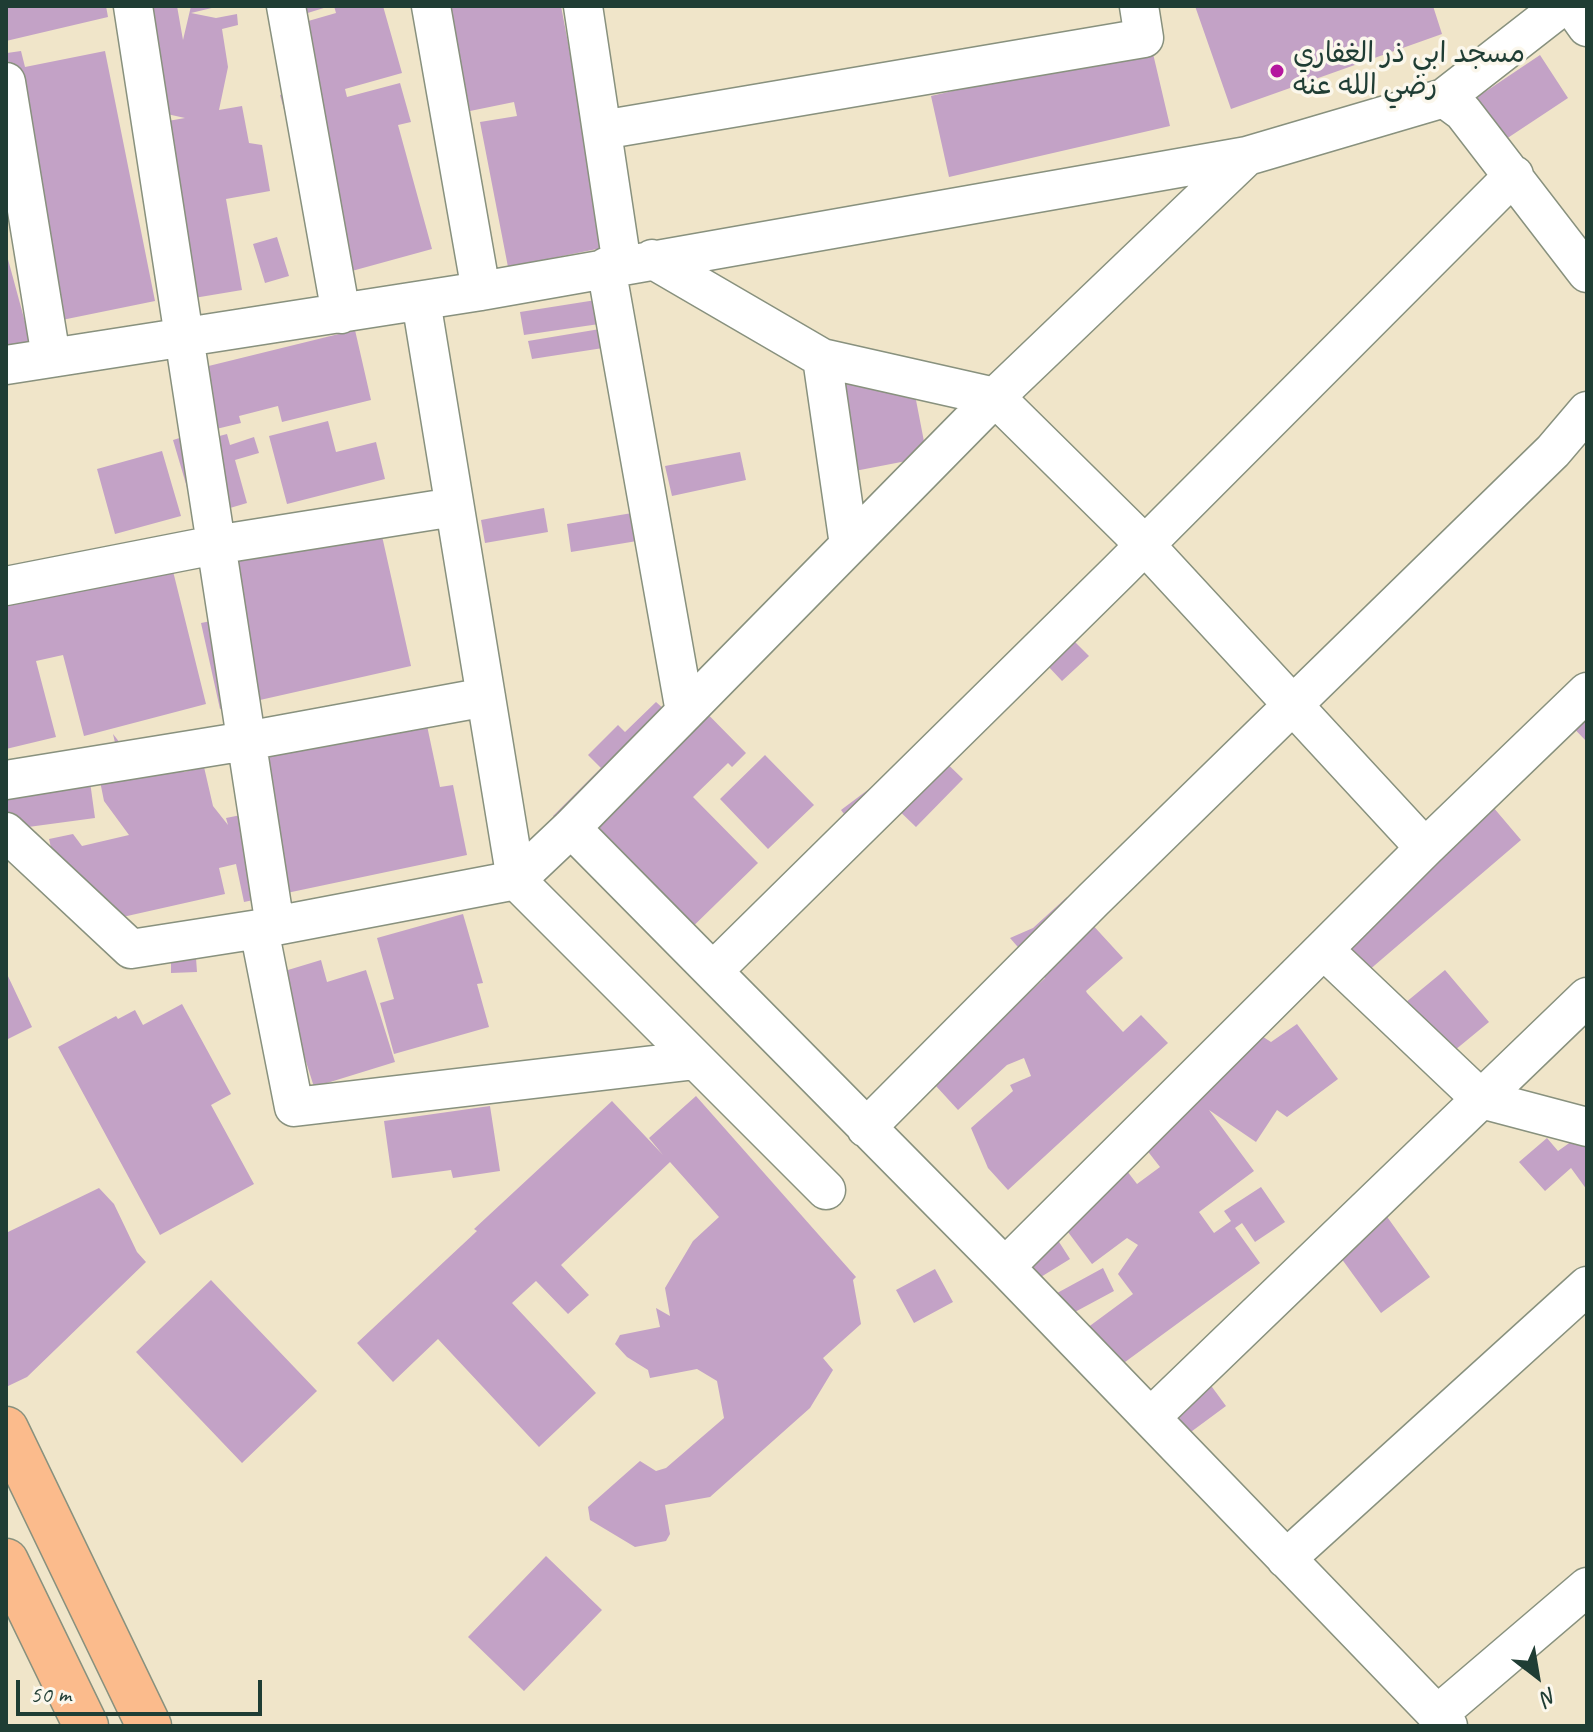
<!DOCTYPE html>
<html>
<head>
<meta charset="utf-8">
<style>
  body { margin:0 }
  #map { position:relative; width:1593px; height:1732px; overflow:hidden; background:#f0e5c9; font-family:Caveat,sans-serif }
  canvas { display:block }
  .frame { position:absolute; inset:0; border:8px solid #1f3d34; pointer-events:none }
  .north { position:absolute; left:1497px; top:1636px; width:80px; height:80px; -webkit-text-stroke:6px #fbf7ec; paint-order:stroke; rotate:149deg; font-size:22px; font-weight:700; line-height:32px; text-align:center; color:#1f3d34 }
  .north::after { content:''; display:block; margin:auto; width:28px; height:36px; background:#1f3d34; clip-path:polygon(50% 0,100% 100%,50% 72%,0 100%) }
  .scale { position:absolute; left:16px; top:1680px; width:246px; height:36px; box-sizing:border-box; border:4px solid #1f3d34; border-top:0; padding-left:10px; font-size:24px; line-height:28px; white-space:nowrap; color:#1f3d34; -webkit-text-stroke:6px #fbf7ec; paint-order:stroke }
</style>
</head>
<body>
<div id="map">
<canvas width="1593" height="1732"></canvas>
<div class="frame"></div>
<div class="north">N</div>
<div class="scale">50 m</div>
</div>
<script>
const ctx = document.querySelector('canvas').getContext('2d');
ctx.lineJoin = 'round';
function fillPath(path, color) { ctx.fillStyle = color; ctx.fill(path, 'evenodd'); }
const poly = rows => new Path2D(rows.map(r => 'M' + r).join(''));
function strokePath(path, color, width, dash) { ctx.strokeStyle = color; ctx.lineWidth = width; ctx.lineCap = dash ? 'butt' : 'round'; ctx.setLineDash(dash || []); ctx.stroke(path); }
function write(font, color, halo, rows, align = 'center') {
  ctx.font = font + ' Caveat,"Playpen Sans Arabic",sans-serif'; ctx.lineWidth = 7; ctx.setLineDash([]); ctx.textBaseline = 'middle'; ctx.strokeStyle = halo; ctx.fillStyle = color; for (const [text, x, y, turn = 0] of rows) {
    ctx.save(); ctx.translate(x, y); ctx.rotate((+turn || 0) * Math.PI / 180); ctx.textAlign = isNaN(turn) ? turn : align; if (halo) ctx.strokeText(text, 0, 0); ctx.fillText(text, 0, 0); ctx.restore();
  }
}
const building = poly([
  [6,6,106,6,108,17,6,41],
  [130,6,177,6,183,40,191,6,220,6,191,13,216,18,237,14,238,25,222,29,228,67,219,110,242,106,249,143,262,145,270,191,226,199,242,290,182,300,151,124,185,118,149,110],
  [295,6,327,6,327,7,298,16],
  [334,6,383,6,402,73,345,89,347,97,400,83,411,122,398,125,432,249,330,277,280,95,290,91,284,28,336,13],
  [431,6,561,6,607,247,508,267,480,122,517,116,514,102,470,111,453,25],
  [1195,6,1433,6,1442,34,1231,109],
  [1151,45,1170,126,949,177,931,96],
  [21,51,25,67,105,51,155,301,57,321,41,272,7,53],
  [1540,55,1568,98,1494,147,1467,104],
  [277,237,289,276,265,283,253,244],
  [6,252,31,344,6,350],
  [596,300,599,324,524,335,520,312],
  [600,329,603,348,532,359,528,341],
  [355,330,371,400,282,422,278,406,239,416,241,423,208,431,172,375],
  [910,369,927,457,829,476,812,388],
  [328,421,336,452,376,442,385,479,287,504,269,436],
  [202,431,204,440,227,434,230,445,254,437,259,453,235,460,247,503,196,518,173,440],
  [162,451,181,516,115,534,97,469],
  [740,452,746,480,672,496,665,466],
  [544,508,548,532,485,543,481,520],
  [638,512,643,540,571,552,567,524],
  [378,518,411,666,220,709,201,623,216,620,202,555],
  [169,555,206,704,84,736,63,655,36,661,56,737,6,749,6,581],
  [1073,640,1089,656,1062,681,1046,664],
  [685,691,746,753,732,767,728,763,693,797,758,863,677,942,553,816,601,768,588,755,618,725,625,732,656,702,665,710],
  [1587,693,1587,742,1563,717],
  [422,702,440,787,453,785,467,855,244,902,236,864,219,868,225,894,96,923,57,873,49,839,73,834,82,846,129,835,104,801,99,776,119,760,113,734,131,757,173,757,184,772,204,767,213,806,228,825,226,818,246,814,231,743],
  [933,750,963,779,916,827,891,803,856,830,841,810,885,777],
  [765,755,814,805,768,849,720,799],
  [88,767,95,818,6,830,6,779],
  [1482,794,1521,840,1361,977,1322,931],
  [1067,897,1123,958,1086,991,1087,993,1123,1032,1141,1015,1168,1043,1008,1190,988,1168,971,1128,1013,1091,1010,1085,1031,1076,1024,1058,1007,1065,958,1110,925,1074,1011,1009,1045,978,1010,938,1033,928],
  [463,914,483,983,477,984,489,1027,394,1054,380,1003,394,999,377,938],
  [196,958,197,972,171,973,171,959],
  [321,960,327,982,366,970,395,1062,314,1087,278,973],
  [1445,970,1489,1022,1449,1055,1405,1003],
  [6,972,32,1027,6,1040],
  [182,1004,231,1094,211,1105,254,1184,160,1235,58,1047,116,1016,118,1019,135,1010,143,1025],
  [1297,1024,1338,1079,1287,1117,1277,1110,1256,1142,1209,1110,1254,1171,1199,1212,1214,1233,1231,1221,1224,1211,1261,1187,1285,1222,1255,1242,1242,1223,1235,1228,1260,1263,1121,1365,1064,1345,1133,1294,1118,1274,1138,1245,1127,1238,1092,1264,1050,1208,1117,1158,1137,1184,1160,1167,1146,1149,1254,1031,1271,1042],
  [696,1096,856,1277,853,1280,861,1324,823,1358,833,1370,810,1408,710,1497,665,1505,670,1534,666,1541,635,1547,590,1520,588,1507,640,1461,656,1471,666,1468,724,1418,717,1381,697,1369,650,1378,648,1370,627,1357,615,1344,620,1335,660,1327,656,1308,670,1316,665,1288,693,1241,719,1217,670,1162,561,1265,589,1295,568,1314,536,1281,512,1303,596,1393,539,1447,438,1339,393,1382,357,1343,477,1231,474,1229,612,1101,663,1155,649,1138],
  [490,1106,500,1171,453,1178,451,1170,392,1178,384,1121],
  [1582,1134,1587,1141,1587,1190,1571,1168,1545,1191,1519,1162,1547,1138,1558,1151],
  [99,1188,114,1204,137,1252,146,1262,27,1377,6,1387,6,1227,8,1232],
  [1378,1204,1430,1277,1381,1313,1328,1240],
  [1052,1231,1070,1259,1023,1288,1006,1261],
  [1103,1268,1114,1291,1060,1320,1048,1298],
  [935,1269,953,1302,914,1323,896,1290],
  [211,1280,317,1391,242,1463,136,1352],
  [1201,1372,1226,1406,1180,1440,1155,1406],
  [546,1556,602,1610,524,1691,468,1637]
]);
const minor = poly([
  [133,6,275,926],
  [286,6,341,314],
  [431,6,481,291],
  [583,6,622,265],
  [1572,6,1587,27],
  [6,82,51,357],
  [1444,98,1463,112,1587,273],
  [602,130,1144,38,1139,6],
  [652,259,822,358,995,397,1145,545,1425,848],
  [606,267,685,712],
  [421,301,516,880,826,1190],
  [822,358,849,545],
  [6,365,481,291,1247,156,1444,98,1562,6],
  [6,586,215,545,454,507],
  [6,780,246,741,486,697],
  [571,828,1005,1267,1448,1726],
  [6,832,131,949,259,929,516,880,571,828,995,397,1247,156],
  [259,929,294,1107,696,1060],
  [1324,950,1481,1099,1587,1127],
  [713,971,1118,572,1514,175],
  [866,1128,1093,900,1553,451,1587,411],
  [1005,1267,1425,848,1587,692],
  [1151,1417,1587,997],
  [1286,1559,1587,1286],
  [1437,1715,1587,1587]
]);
const major = poly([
  [6,1429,149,1726],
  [6,1561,86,1726]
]);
const markers = [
  [1277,71,8,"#b5179e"]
];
const poiNames = [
  ["مسجد ابي ذر الغفاري",1293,55],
  ["رضي الله عنه",1293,87]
];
fillPath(building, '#c3a2c6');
strokePath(minor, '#88917e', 41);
strokePath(major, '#88917e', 47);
strokePath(minor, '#fff', 38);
strokePath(major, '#fbbb8c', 44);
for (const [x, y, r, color] of markers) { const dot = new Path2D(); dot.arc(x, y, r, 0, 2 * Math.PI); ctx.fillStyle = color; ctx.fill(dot); strokePath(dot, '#fbf7ec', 3); }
write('28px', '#1f3d34', '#fbf7ec', poiNames, 'left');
</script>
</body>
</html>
